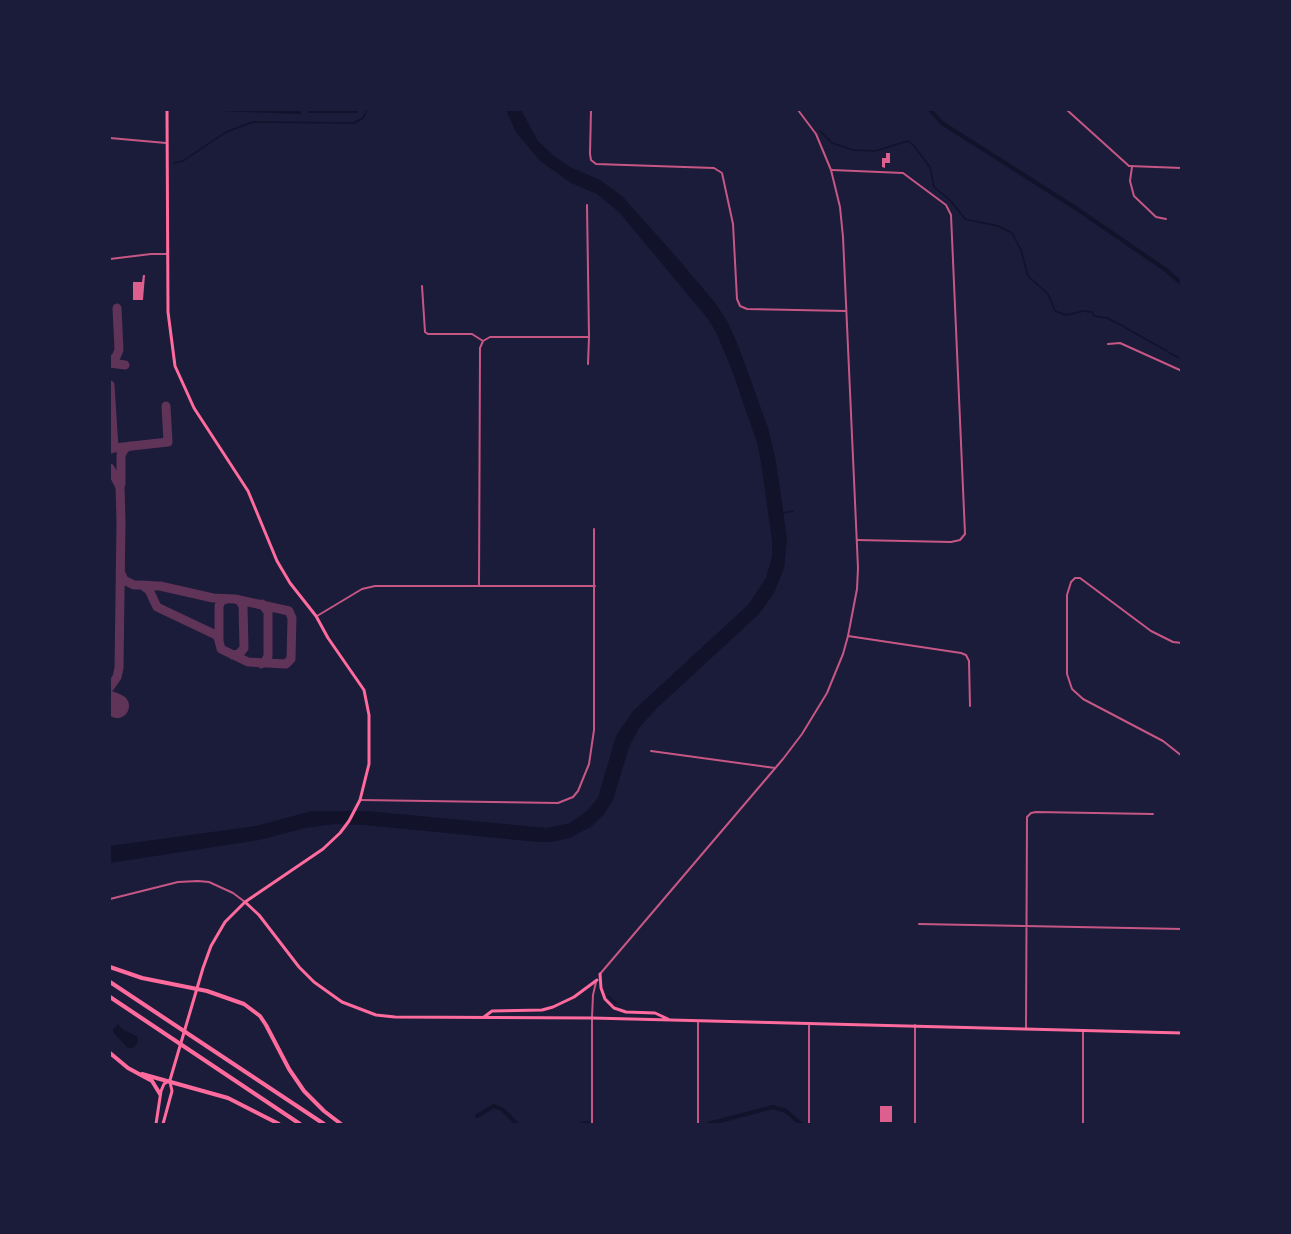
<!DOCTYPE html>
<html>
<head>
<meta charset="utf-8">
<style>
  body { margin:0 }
  #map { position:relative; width:1291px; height:1234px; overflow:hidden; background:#1b1b3a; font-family:Raleway,sans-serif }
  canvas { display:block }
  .frame { position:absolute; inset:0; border:111px solid #1b1b3a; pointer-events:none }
</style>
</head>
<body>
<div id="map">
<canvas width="1291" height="1234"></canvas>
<div class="frame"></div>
</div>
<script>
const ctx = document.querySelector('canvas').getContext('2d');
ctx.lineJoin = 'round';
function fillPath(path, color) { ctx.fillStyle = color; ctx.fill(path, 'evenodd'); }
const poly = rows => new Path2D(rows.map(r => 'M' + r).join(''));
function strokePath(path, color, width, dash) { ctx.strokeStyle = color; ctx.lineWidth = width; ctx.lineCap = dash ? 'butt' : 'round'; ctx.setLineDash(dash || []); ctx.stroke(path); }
const water = poly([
  [193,110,301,110,301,114],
  [308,110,358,110,358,113,308,113],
  [506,110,521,110,538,141,554,156,570,167,600,180,622,196,679,260,716,304,727,321,738,345,768,428,776,461,787,539,784,568,774,593,759,614,657,708,639,728,629,747,613,800,604,814,592,826,570,838,551,842,539,842,364,825,335,824,305,828,259,840,110,863,110,846,256,826,312,811,367,811,547,828,570,823,587,811,598,798,616,736,634,710,748,605,766,578,772,557,772,540,761,462,757,443,732,370,716,332,708,319,619,212,597,194,571,183,539,160,516,132],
  [118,1024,122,1029,138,1037,138,1042,133,1048,128,1048,113,1032,113,1029]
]);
const stream = poly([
  [820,131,832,143,853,150,875,151,908,141,914,146,930,167,934,187,950,200,965,219,998,226,1012,233,1021,250,1028,276,1048,294,1055,311,1066,315,1083,311,1092,312,1094,316,1107,318,1123,326],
  [174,163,183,161,226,132,253,122,354,123,363,118,367,110],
  [1124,327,1167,351],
  [1169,353,1182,359],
  [783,513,793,511],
  [608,996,616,1003]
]);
const canal = poly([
  [930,110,942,123,1074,207,1166,270,1182,284],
  [477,1116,494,1106,503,1110,517,1124],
  [582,1124,588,1123],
  [708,1124,773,1107,786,1111,801,1124]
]);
const taxiway = poly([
  [110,362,116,357,119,350,117,308],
  [110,363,125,365],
  [110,385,114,448,111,449],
  [114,448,168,442,166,406],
  [110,468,120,487,121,522,119,668,117,677,110,687],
  [121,484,121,455,125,448,130,446],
  [120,571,124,580,134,585,142,585,157,586,160,586,213,598,235,599,289,611,292,618,291,659,286,664,248,662,221,649,218,637,214,634,157,607,149,590,142,585],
  [219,640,219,606,222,600,227,599],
  [233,655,239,654,244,648,243,606,239,600],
  [261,664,265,662,268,656,268,612,262,604]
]);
const runway = poly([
  [110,703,117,706]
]);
const building = poly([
  [886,153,890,153,890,163,885,163,885,168,882,167,882,158,886,158],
  [143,275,145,275,143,300,133,300,133,282,142,282],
  [880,1106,892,1106,892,1122,880,1122]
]);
const minor = poly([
  [591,110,590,154,591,160,596,164,714,168,722,173,733,224,737,299,740,306,747,309,846,311],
  [1067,110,1129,166],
  [110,138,166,143],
  [1132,167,1130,181,1134,196,1156,217,1166,219],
  [832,170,903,173,946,205,951,215,965,534,960,540,951,542,857,540],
  [587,205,589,337,588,364],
  [110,259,151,254,168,254],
  [422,286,425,332,428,334,472,334,483,341],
  [483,341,490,337,589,337],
  [1108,344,1120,343,1182,371],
  [479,586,480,348,483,341],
  [317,616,362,589,375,586,595,586],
  [848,636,961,653,966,655,969,661,970,706],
  [1182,643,1173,642,1151,631,1080,578,1075,578,1071,582,1067,595,1067,674,1072,689,1083,699,1163,741,1182,756],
  [651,751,775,768],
  [361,800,558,803,573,797,578,791,589,764,594,730,594,529],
  [919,924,1182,929],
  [1026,1028,1027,817,1031,813,1036,812,1153,814],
  [1083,1030,1083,1124],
  [592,1124,592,1019],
  [698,1124,698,1021],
  [809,1124,809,1023],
  [915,1124,915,1025]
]);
const tertiary = poly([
  [1129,166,1182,168],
  [110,899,178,882,198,881,209,882,233,893,245,902],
  [600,974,783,759,802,734,827,693,843,654,848,636,857,589,858,568,843,237,840,207,831,170,816,134,798,110],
  [592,1017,593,995,596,982]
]);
const secondary = poly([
  [245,902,259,915,299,967,314,982,342,1002,376,1015,395,1017,592,1018,1182,1033],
  [600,974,601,988,605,999,614,1008,626,1012,655,1013,668,1019],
  [484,1017,492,1011,542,1010,553,1007,574,997,597,980],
  [156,1124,161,1091,164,1084,170,1080,203,968,211,946,225,922,245,902,323,849,340,833,349,821,360,800,369,764,369,715,364,690,328,638,316,616,290,583,277,561,248,491,194,408,175,366,168,312,167,110],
  [163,1124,172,1091,170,1082]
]);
const motorway = poly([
  [110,967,142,978,207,991,244,1004,260,1016,266,1025,289,1069,304,1091,324,1111,341,1124],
  [110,982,324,1124],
  [110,997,300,1124],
  [110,1053,128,1068,152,1081,160,1094],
  [142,1074,228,1098,279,1124]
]);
fillPath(water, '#12122b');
strokePath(stream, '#12122b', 1.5);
strokePath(canal, '#12122b', 4);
strokePath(taxiway, '#603358', 9);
strokePath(runway, '#603358', 24);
fillPath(building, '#dd5f8e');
strokePath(minor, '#c65784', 2);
strokePath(tertiary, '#c65784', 2);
strokePath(secondary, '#ff6b9d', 3);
strokePath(motorway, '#ff6b9d', 4);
</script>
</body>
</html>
